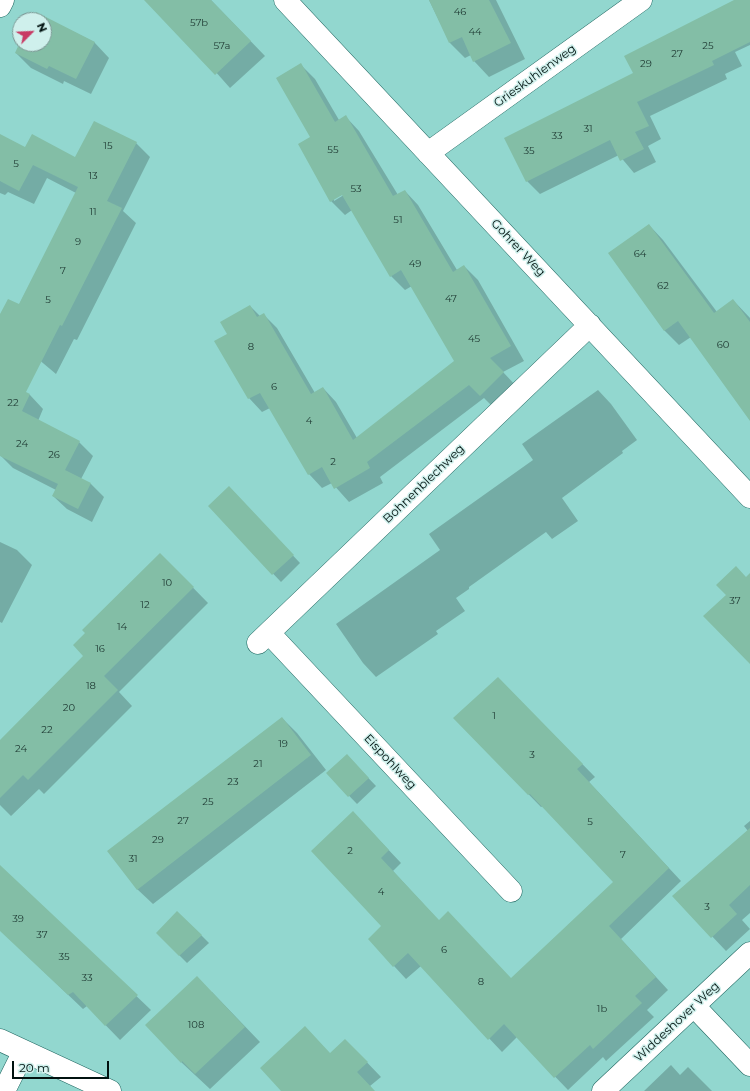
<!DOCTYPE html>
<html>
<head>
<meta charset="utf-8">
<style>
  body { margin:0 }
  #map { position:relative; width:750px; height:1091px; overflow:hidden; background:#92d7cf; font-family:Montserrat,sans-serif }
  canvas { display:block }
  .north { position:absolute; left:12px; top:12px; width:40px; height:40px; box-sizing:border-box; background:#cff0ec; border:1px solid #7c9794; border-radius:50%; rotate:66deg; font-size:11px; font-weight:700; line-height:16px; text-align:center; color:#00110f }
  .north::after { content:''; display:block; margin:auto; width:14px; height:18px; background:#c83a64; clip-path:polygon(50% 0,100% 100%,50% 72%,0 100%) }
  .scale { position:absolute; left:12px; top:1061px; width:97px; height:18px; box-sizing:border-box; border:2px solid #00110f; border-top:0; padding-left:5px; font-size:12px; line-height:14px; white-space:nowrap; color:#00110f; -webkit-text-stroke:3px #cff0ec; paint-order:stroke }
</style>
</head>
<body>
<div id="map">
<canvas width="750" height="1091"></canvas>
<div class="north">N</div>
<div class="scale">20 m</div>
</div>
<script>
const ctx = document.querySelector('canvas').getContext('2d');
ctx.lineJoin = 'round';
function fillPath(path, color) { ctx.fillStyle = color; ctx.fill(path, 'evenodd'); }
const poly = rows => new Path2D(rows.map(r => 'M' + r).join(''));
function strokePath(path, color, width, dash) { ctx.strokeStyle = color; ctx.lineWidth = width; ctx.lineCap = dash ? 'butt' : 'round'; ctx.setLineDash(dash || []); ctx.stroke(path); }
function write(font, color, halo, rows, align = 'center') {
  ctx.font = font + ' Montserrat,sans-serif'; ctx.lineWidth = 3; ctx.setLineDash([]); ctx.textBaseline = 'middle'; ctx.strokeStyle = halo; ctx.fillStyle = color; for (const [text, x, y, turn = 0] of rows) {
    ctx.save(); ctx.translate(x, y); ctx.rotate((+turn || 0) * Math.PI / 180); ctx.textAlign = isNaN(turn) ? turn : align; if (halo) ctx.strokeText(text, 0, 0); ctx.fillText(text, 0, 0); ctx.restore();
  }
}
const shadow = poly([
  [152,0,211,0,265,56,230,88],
  [429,0,496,0,525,59,489,77,474,61,471,55,465,58,450,43],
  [737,0,750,0,750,45,735,52,742,66,725,74,727,79,650,116,661,139,648,146,656,162,634,173,619,155,540,194,527,181,635,73],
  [36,13,94,42,109,58,91,94,64,81,63,84,31,68,16,53,20,44,44,44,44,20,33,20],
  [301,65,315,79,339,120,346,117,359,131,398,195,405,191,418,205,457,270,464,266,478,280,524,361,503,372,517,387,495,409,484,398,380,477,383,483,349,502,332,483,322,488,309,474,270,408,262,412,249,398,228,335,250,306,260,316,263,314,277,328,315,393,323,388,336,402,357,438,456,361,412,286,405,290,391,276,352,210,345,215,331,201,311,137],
  [347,193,334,201,334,198],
  [0,135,25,148,76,158,136,143,150,157,123,211,136,223,77,340,74,339,56,374,0,327,0,316,19,305,76,193,47,178,34,204,8,192,5,195,0,193],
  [649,225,663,240,717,312,733,300,750,318,750,419,691,337,679,345,664,330],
  [0,380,30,395,43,409,38,421,79,442,93,456,81,479,91,484,104,497,92,522,67,509,53,496,56,490,13,468,0,455],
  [598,390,611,404,637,440,622,451,623,453,562,498,578,521,552,539,546,532,469,587,469,589,456,598,465,611,436,631,438,634,376,677,363,663,336,624,440,550,429,534,533,460,522,444],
  [236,495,300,563,281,582,209,506],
  [0,542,17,550,32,565,2,623,0,622],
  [160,554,208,603,119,692,132,706,44,794,39,789,11,816,0,805,0,747,85,656],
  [498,678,595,777,589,782,681,881,621,939,668,990,647,1010,654,1017,606,1061,603,1057,568,1090,517,1037,502,1052,421,966,406,979,394,966,383,926,366,826,401,863,393,871,439,921,511,979,614,882,543,806,541,807,454,718],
  [282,718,297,733,326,770,153,904,137,889],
  [354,763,376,786,357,804,327,773],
  [750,821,750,913,742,920,750,929,726,951,674,896,748,831,744,826],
  [0,866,151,1010,120,1040,87,1006,83,1009,0,930],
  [157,933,201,935,209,943,187,963],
  [212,992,260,1042,210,1089,181,1062],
  [331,1054,359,1054,381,1077,370,1086,374,1091,283,1091],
  [671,1065,680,1075,688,1067,712,1091,644,1091]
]);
const building = poly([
  [144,0,211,0,251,41,215,75],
  [429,0,489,0,511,43,473,62,462,37,449,43],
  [734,0,750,0,750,42,712,61,714,65,637,102,649,126,635,132,644,149,620,161,610,140,526,182,504,138,633,73,624,56],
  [36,12,95,42,76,79,49,66,47,69,15,53,20,42,20,44,44,44,44,20,31,20],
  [301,63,335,122,346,115,393,196,405,190,453,272,464,265,511,346,490,358,504,372,480,396,469,385,367,462,370,468,334,489,322,467,308,475,260,393,248,399,214,341,227,334,220,322,250,305,257,317,264,313,311,394,323,387,353,440,454,361,401,270,390,277,342,195,330,202,298,144,310,137,276,78],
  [94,121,137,142,107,201,122,208,62,326,60,325,26,392,30,394,22,411,80,441,65,470,91,483,78,509,52,496,58,484,0,456,0,314,8,299,19,304,78,187,33,165,19,191,0,181,0,134,25,147,32,134,75,157],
  [649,224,714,313,733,299,750,322,750,421,678,321,664,331,608,253],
  [229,486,294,555,272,575,208,506],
  [160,553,194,587,104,676,118,690,28,780,23,775,0,798,0,740,83,656,73,645,85,633,82,630],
  [736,566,746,577,750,573,750,664,703,616,726,595,716,585],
  [498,677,583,764,577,769,669,868,609,926,656,977,635,996,642,1003,593,1049,590,1045,554,1078,504,1024,488,1040,408,953,393,967,368,939,381,926,311,851,353,811,389,850,381,858,439,920,448,911,511,978,560,932,613,882,530,794,528,795,453,718],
  [282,717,311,755,137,890,107,851],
  [347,754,369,778,348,797,326,773],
  [750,828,750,885,729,905,737,914,711,938,672,896],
  [0,865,138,995,105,1026,73,992,68,995,0,931],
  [177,911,202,935,179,956,156,933],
  [197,976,245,1027,195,1074,182,1061,181,1063,145,1025],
  [305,1026,330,1053,345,1039,368,1062,357,1072,375,1091,281,1091,260,1068]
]);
const street = poly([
  [285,0,750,497],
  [0,6,3,0],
  [428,153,641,0],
  [269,633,511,891],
  [258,643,590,325],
  [694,1006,750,1065],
  [0,1040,110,1091],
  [4,1091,24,1051],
  [603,1091,750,953]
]);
const numberNames = [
  ["46",460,12],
  ["57b",199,23],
  ["44",475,32],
  ["57a",222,46],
  ["25",708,46],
  ["27",677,54],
  ["29",646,64],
  ["31",588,129],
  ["33",557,136],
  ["15",108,146],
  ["55",333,150],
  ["35",529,151],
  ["5",16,164],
  ["13",93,176],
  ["53",356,189],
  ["11",93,212],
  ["51",398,220],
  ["9",78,242],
  ["64",640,254],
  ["49",415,264],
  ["7",63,271],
  ["62",663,286],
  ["47",451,299],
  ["5",48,300],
  ["45",474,339],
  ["60",723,345],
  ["8",251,347],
  ["6",274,387],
  ["22",13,403],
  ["4",309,421],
  ["24",22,444],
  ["26",54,455],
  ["2",333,462],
  ["10",167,583],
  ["37",735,601],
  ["12",145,605],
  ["14",122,627],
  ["16",100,649],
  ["18",91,686],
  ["20",69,708],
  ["1",494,716],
  ["22",47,730],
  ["19",283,744],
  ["24",21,749],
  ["3",532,755],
  ["21",258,764],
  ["23",233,782],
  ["25",208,802],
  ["27",183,821],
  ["5",590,822],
  ["29",158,840],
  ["2",350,851],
  ["7",623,855],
  ["31",133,859],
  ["4",381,892],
  ["3",707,907],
  ["39",18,919],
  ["37",42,935],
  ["6",444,950],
  ["35",64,957],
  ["33",87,978],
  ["8",481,982],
  ["1b",602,1009],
  ["108",196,1025]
];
const streetNames = [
  ["Grieskuhlenweg",535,76,-36],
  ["Gohrer Weg",518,248,47],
  ["Bohnenblechweg",424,484,-44],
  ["Eispohlweg",390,762,47],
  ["Widdeshover Weg",677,1022,-43]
];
fillPath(shadow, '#0003');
fillPath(building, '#83bea6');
strokePath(street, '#206761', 23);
strokePath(street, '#fff', 22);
write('10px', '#213c35', null, numberNames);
write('12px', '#00110f', '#cff0ec', streetNames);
</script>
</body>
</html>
